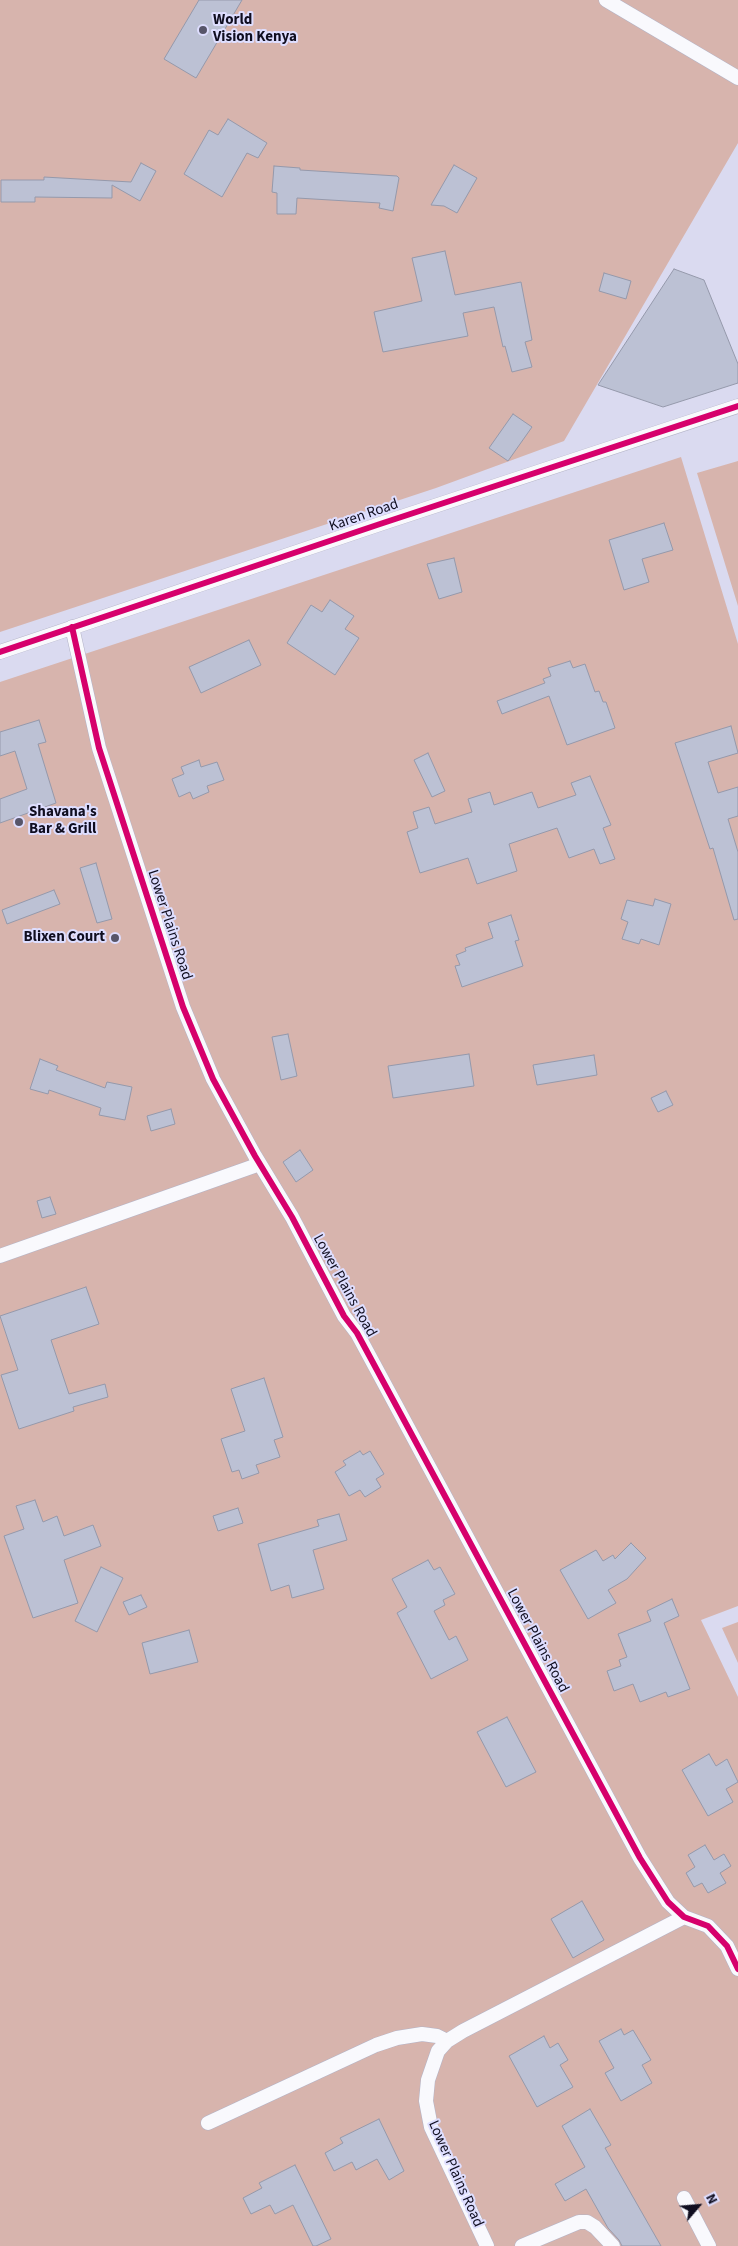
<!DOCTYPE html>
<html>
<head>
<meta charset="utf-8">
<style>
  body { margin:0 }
  #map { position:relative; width:738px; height:2246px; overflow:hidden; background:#dadaf0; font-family:"Source Sans 3",sans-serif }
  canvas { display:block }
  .north { position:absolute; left:673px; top:2181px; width:50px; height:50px; -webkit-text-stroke:4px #dedeff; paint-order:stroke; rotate:63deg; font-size:14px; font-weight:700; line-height:20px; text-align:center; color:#100e20 }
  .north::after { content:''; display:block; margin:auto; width:18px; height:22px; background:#100e20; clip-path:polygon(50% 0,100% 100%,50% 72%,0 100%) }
</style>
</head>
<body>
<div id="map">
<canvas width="738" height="2246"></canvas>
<div class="north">N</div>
</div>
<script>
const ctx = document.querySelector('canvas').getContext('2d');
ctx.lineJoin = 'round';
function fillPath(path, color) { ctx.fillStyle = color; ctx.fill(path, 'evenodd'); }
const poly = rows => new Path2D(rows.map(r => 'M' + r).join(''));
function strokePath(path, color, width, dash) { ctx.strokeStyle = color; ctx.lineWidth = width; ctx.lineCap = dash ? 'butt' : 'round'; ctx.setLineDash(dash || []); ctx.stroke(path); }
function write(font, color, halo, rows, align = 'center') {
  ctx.font = font + ' "Source Sans 3",sans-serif'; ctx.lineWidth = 4; ctx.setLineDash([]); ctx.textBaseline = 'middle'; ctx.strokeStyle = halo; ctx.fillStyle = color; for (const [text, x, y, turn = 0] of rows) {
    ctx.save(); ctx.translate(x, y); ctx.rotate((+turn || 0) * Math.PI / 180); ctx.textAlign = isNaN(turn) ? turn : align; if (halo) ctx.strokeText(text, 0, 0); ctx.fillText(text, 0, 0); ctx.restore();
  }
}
const green = poly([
  [0,0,738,0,738,143,564,441,436,488,0,632],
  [681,457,738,644,738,1606,701,1620,738,1697,738,2246,0,2246,0,682],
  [738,461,738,606,697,473],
  [738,1622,738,1663,722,1628]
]);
const building = poly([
  [199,0,242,0,196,78,164,59,199,0],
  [228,119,267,143,258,158,247,153,222,197,184,174,209,130,218,135,228,119],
  [141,163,156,171,140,201,112,185,112,198,35,197,35,202,1,202,1,180,44,180,44,177,131,182,141,163],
  [454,165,477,178,457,213,444,206,431,205,454,165],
  [274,166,300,168,300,170,397,176,399,178,393,211,379,208,380,203,297,198,296,214,277,214,277,193,272,192,274,166],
  [445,251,455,295,521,282,532,340,525,342,532,367,512,372,505,346,503,347,494,307,463,313,468,336,383,352,374,312,422,301,412,258,445,251],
  [674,269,704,280,738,364,738,383,663,407,598,385,674,269],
  [604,273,631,281,626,299,599,291,604,273],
  [513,414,532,427,508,461,489,448,513,414],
  [664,523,673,550,642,559,649,582,624,590,609,540,664,523],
  [454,558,462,592,439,599,427,564,454,558],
  [330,600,354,616,345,629,359,638,335,675,287,643,311,605,322,612,330,600],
  [249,640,261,665,201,693,189,667,249,640],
  [570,661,573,668,585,664,595,692,599,691,603,702,606,702,615,728,567,745,549,696,502,714,497,701,545,683,543,679,551,676,548,668,570,661],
  [39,720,46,742,38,744,56,803,0,823,0,799,27,789,15,751,0,756,0,732,39,720],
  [731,726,738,753,708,762,718,793,738,787,738,816,728,819,738,852,738,919,734,920,713,848,710,849,675,743,731,726],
  [428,753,445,791,432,797,414,760,428,753],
  [199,760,201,767,217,762,224,780,207,786,209,792,193,799,190,792,179,797,172,779,184,774,181,767,199,760],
  [590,776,611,825,603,828,615,859,600,864,594,849,569,858,557,828,509,844,517,871,477,884,468,858,420,873,407,832,418,828,413,812,429,807,435,824,472,812,468,799,490,792,494,805,532,792,538,808,576,795,571,783,590,776],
  [96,863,112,919,97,923,80,868,96,863],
  [54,890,60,904,7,924,2,910,54,890],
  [655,899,671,904,659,945,641,939,639,944,622,939,628,922,621,919,627,900,653,906,655,899],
  [511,915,519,940,515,941,523,966,462,987,455,966,460,965,456,955,466,951,465,948,493,938,488,923,511,915],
  [288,1034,297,1076,281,1080,272,1037,288,1034],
  [469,1054,474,1086,393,1098,388,1066,469,1054],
  [594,1055,597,1075,537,1085,533,1065,594,1055],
  [40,1059,58,1066,56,1070,105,1088,107,1082,132,1087,125,1120,99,1115,101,1108,49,1090,48,1094,30,1089,40,1059],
  [666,1091,673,1105,658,1112,651,1098,666,1091],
  [171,1109,175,1124,151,1131,147,1116,171,1109],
  [300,1150,313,1170,296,1182,283,1162,300,1150],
  [50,1197,56,1214,42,1218,37,1201,50,1197],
  [86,1287,99,1324,51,1340,69,1394,105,1384,108,1397,73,1407,74,1411,19,1429,1,1375,18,1370,0,1316,86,1287],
  [264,1378,283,1437,274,1440,280,1457,256,1465,259,1473,242,1479,239,1470,232,1472,221,1439,245,1431,231,1389,264,1378],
  [360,1451,363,1455,370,1451,384,1474,376,1479,381,1487,365,1497,360,1490,349,1496,335,1472,346,1465,343,1461,360,1451],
  [35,1500,43,1522,57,1516,64,1536,93,1525,101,1546,64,1560,78,1603,33,1618,4,1536,24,1529,16,1506,35,1500],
  [238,1508,243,1523,218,1531,213,1516,238,1508],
  [339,1514,347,1540,313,1550,324,1589,292,1598,289,1585,271,1591,258,1544,319,1526,317,1520,339,1514],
  [631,1543,646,1558,627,1579,608,1590,616,1603,588,1619,560,1570,596,1550,603,1561,613,1555,615,1559,631,1543],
  [428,1560,434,1570,440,1567,455,1594,443,1600,445,1605,434,1611,436,1615,449,1640,456,1636,468,1660,431,1679,397,1613,407,1607,392,1579,428,1560],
  [101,1567,123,1578,97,1632,75,1621,101,1567],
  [141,1595,147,1607,129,1615,123,1602,141,1595],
  [672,1599,679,1616,664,1623,690,1689,668,1697,666,1692,640,1702,633,1684,614,1691,607,1671,621,1666,619,1660,627,1657,618,1634,651,1621,647,1611,672,1599],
  [189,1630,198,1662,150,1674,142,1643,189,1630],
  [507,1717,536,1772,506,1787,477,1732,507,1717],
  [709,1754,716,1766,727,1759,738,1782,726,1789,733,1802,708,1816,682,1770,709,1754],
  [705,1845,714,1860,724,1854,731,1866,720,1873,726,1883,708,1893,702,1883,694,1887,686,1873,695,1867,688,1855,705,1845],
  [582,1901,604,1940,573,1958,551,1919,582,1901],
  [621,2029,624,2035,633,2030,651,2060,642,2065,652,2083,621,2101,605,2073,614,2068,599,2041,621,2029],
  [544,2036,550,2048,558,2043,568,2060,560,2065,573,2087,537,2107,509,2056,544,2036],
  [590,2109,611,2145,605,2148,661,2246,622,2246,619,2240,608,2228,586,2189,565,2201,555,2184,585,2167,562,2126,590,2109],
  [379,2119,404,2171,389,2180,377,2159,356,2170,352,2162,334,2171,325,2153,343,2143,340,2138,379,2119],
  [295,2165,331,2239,316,2246,313,2246,293,2205,275,2214,270,2205,251,2214,243,2198,262,2188,259,2183,295,2165]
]);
const street = poly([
  [606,0,738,78],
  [72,627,99,748,183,1007,213,1079,255,1156,292,1217,344,1316,357,1333,640,1858,668,1902,684,1917,708,1926,727,1946,738,1969],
  [0,652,380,524,738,406],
  [0,1256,260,1164],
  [208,2123,376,2045,397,2038,422,2034,437,2036,447,2041],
  [684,2198,709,2246],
  [487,2246,431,2127,426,2101,428,2080,438,2051,447,2041,463,2031,684,1917],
  [522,2246,579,2222,587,2222,595,2227,613,2246]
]);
const cycleway = poly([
  [72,627,99,748,183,1007,213,1079,255,1156,292,1217,344,1316,357,1333,640,1858,668,1902,684,1917,708,1926,727,1946,738,1969],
  [0,652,380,524,738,406]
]);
const markers = [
  [203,30,5,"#575569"],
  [19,822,5,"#575569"],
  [115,938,5,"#575569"]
];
const poiNames = [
  ["World",213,21],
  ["Vision Kenya",213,38],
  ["Shavana's",29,813],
  ["Bar & Grill",29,830],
  ["Blixen Court",105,938,"right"]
];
const streetNames = [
  ["Karen Road",364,516,-19],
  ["Lower Plains Road",169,925,72],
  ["Lower Plains Road",344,1286,61],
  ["Lower Plains Road",537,1641,62],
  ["Lower Plains Road",455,2174,66]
];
fillPath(green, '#d7b4ad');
fillPath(building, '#bcc1d4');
strokePath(building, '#9599ab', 1);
strokePath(street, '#b3b3c6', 15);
strokePath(street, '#f9f9fd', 14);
strokePath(cycleway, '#d6006c', 6);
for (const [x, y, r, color] of markers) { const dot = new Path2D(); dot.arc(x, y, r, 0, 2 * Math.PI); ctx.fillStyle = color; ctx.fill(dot); strokePath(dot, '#dedeff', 2); }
write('bold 15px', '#100e20', '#dedeff', poiNames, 'left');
write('15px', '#100e20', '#dedeff', streetNames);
</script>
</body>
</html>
